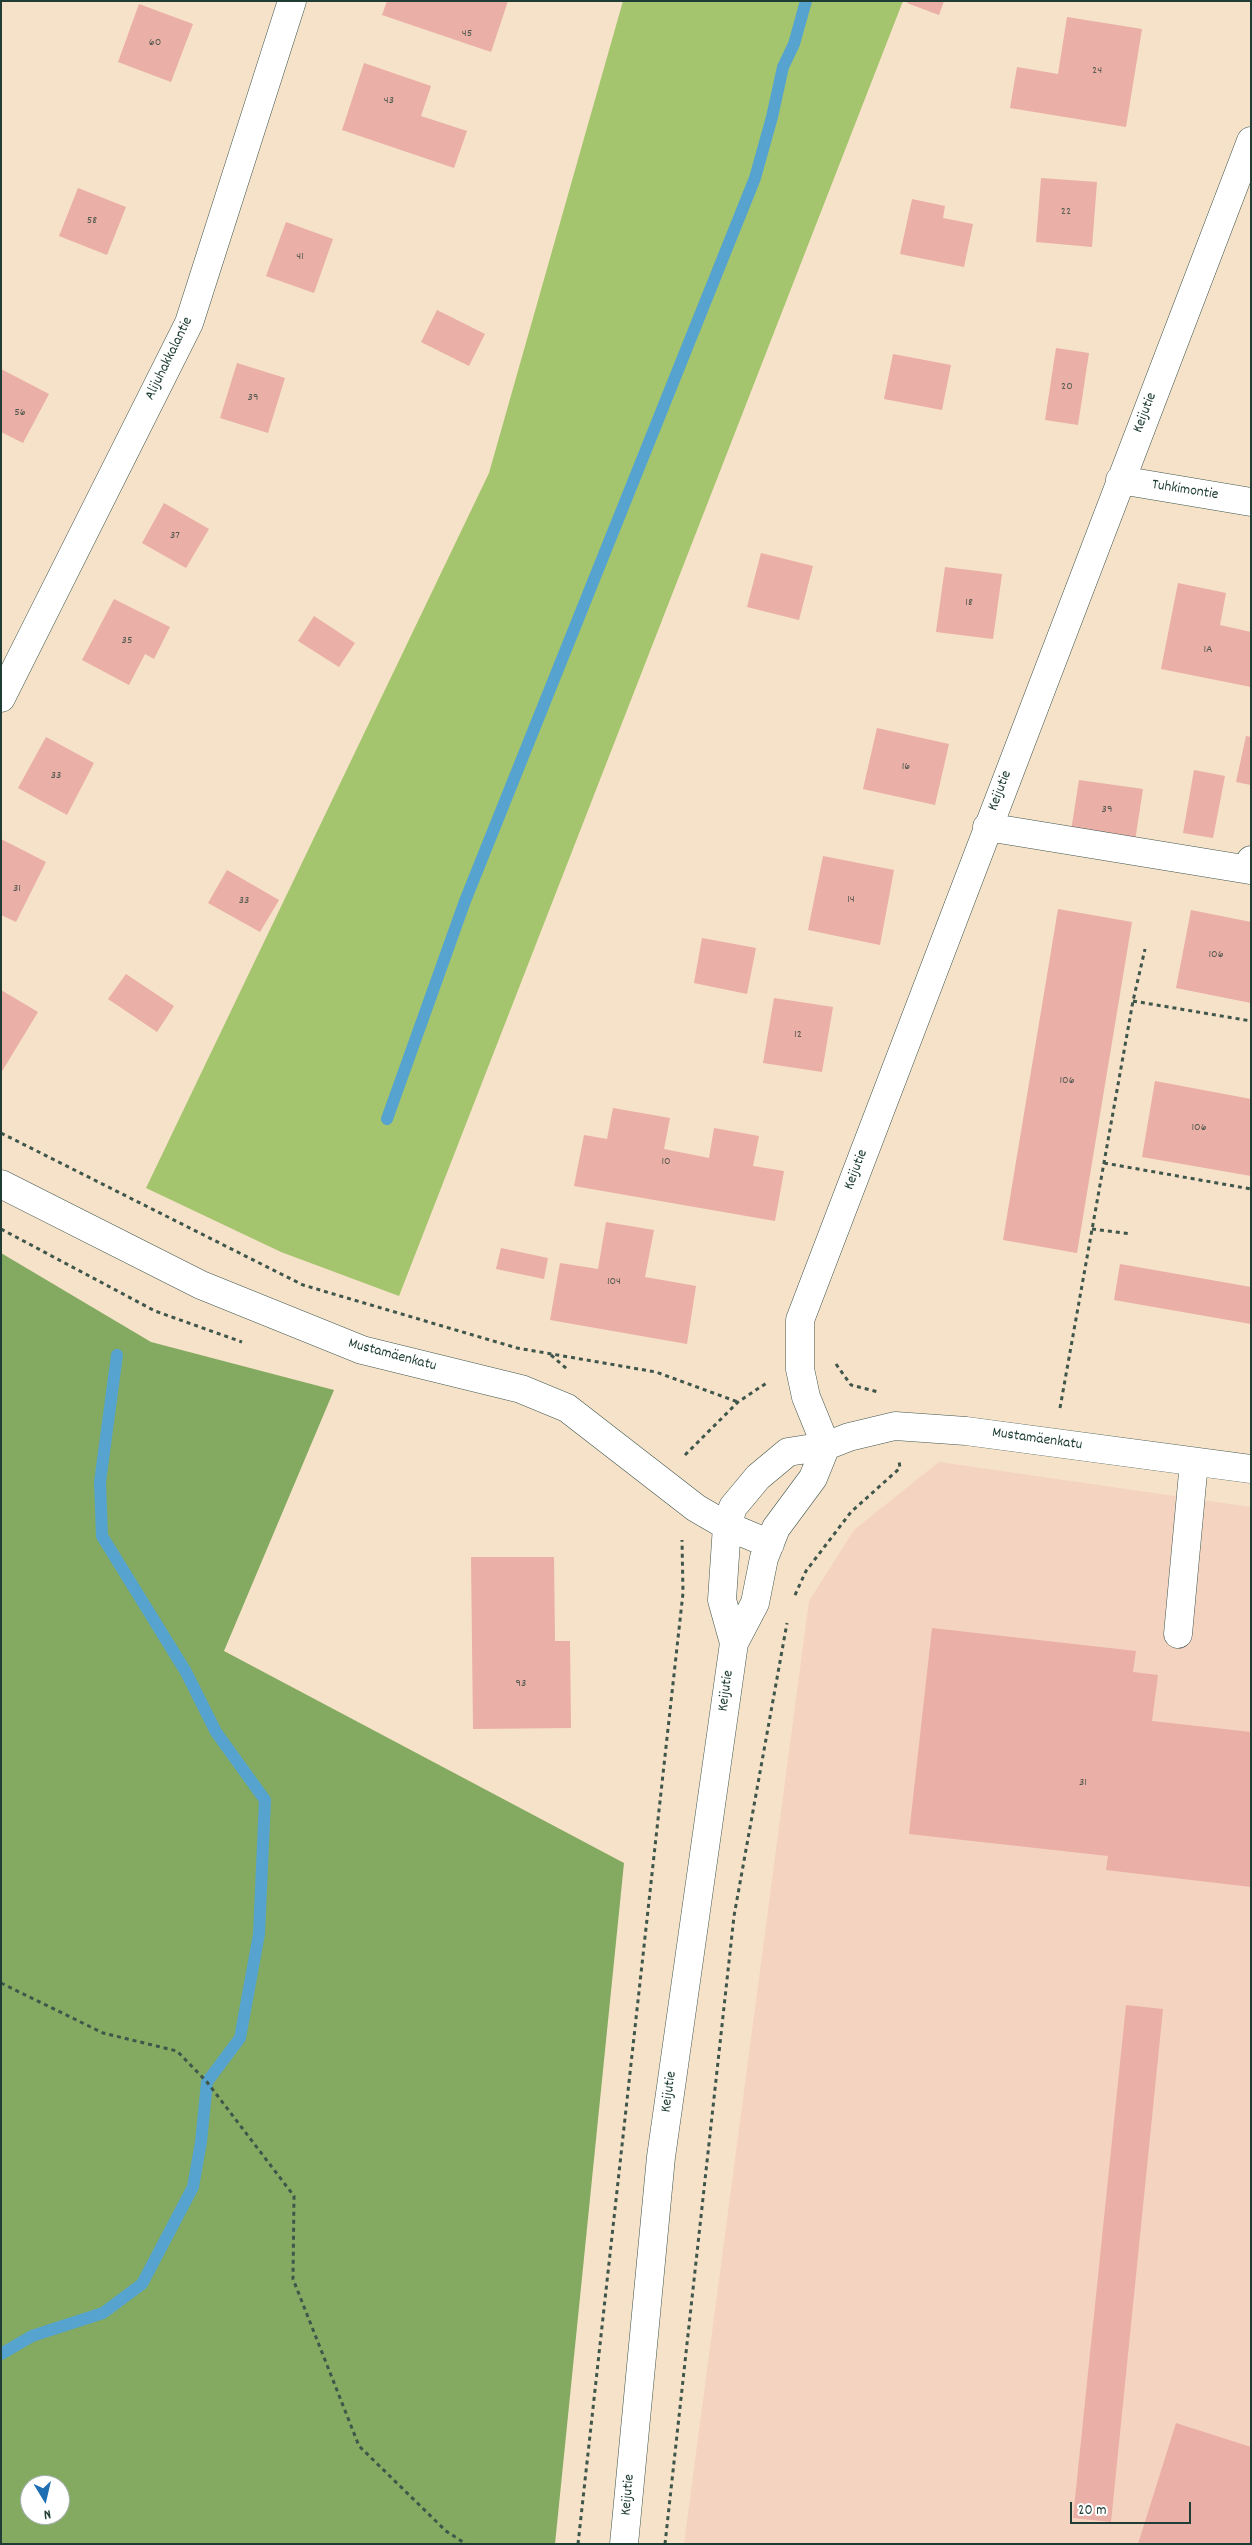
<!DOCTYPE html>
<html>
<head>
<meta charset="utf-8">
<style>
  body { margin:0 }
  #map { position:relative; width:1252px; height:2545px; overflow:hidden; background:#f6e1c9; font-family:Dekko,sans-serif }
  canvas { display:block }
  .frame { position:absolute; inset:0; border:2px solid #1f3d34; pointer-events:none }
  .north { position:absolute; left:20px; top:2475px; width:50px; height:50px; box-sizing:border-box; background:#fff; border:1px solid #a5b1ae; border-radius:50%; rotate:171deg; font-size:14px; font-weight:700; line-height:20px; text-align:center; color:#1f3d34 }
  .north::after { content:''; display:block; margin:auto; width:18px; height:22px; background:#1f6fb2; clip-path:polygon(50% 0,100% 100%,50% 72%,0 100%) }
  .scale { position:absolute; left:1070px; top:2502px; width:121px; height:22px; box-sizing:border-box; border:2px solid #1f3d34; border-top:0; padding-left:6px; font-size:15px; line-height:18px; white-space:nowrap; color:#1f3d34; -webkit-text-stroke:4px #fff; paint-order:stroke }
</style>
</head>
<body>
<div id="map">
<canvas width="1252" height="2545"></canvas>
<div class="frame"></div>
<div class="north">N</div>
<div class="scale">20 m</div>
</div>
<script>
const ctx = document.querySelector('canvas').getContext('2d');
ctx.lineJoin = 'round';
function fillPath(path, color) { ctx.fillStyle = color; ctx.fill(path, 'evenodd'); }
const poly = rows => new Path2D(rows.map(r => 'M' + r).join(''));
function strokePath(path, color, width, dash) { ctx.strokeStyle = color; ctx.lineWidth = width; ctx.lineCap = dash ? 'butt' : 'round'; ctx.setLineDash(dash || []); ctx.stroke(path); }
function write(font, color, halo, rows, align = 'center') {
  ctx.font = font + ' Dekko,sans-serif'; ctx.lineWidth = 4; ctx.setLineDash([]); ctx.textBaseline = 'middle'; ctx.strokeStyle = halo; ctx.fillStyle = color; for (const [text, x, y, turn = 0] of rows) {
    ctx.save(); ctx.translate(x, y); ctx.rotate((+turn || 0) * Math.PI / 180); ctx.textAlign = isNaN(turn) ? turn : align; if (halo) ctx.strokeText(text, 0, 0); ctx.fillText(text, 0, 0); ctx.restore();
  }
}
const built = poly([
  [939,1462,1251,1507,1251,2544,684,2544,809,1601,854,1530]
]);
const green = poly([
  [623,1,903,1,399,1296,281,1252,146,1188,489,473]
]);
const forest = poly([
  [1,1253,151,1342,334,1390,224,1651,624,1863,555,2544,1,2544],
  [30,2485,60,2485,60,2515,30,2515]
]);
const stream = poly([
  [387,1119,465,901,755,178,772,117,783,67,794,44,806,1],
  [1,2354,32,2336,103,2313,142,2284,193,2187,201,2142,207,2082,240,2038,259,1934,265,1800,216,1732,186,1672,102,1536,100,1482,117,1355]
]);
const building = poly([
  [387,1,508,1,491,52,382,15],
  [908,1,944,1,939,15,907,3],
  [139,4,193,24,171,82,118,62],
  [1067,17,1142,29,1126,127,1010,108,1017,67,1058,74],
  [364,63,431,86,421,116,467,131,454,168,342,130],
  [1041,178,1097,182,1092,247,1036,242],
  [78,188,126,207,107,255,59,236],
  [912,199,945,206,943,218,973,224,964,267,900,254],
  [286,222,333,239,314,293,266,276],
  [437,310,485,334,469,366,421,342],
  [1056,348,1089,353,1078,425,1045,420],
  [893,354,951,365,942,410,884,399],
  [237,363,285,378,268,433,220,418],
  [1,369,49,394,23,443,1,432],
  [164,503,209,529,186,568,142,543],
  [761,553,813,566,799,620,747,607],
  [945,567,1002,574,993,639,936,632],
  [1178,583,1226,593,1220,625,1251,632,1251,687,1161,669],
  [114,599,170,627,154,659,145,654,129,685,82,660],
  [314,616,355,643,339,667,298,641],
  [877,728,949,744,935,805,863,789],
  [1246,736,1251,737,1251,785,1236,782],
  [46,737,94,763,67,815,18,788],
  [1194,770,1225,776,1213,838,1183,833],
  [1079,780,1143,789,1135,841,1071,831],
  [1,839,46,862,16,922,1,915],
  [823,856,894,870,880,945,808,930],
  [227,870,279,900,260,932,208,903],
  [1058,909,1132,922,1077,1253,1003,1240],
  [1191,910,1251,922,1251,1003,1176,988],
  [702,938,756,948,747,994,694,983],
  [126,974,174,1006,157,1032,108,999],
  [1,990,38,1012,1,1073],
  [774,998,833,1007,822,1072,763,1063],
  [1155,1081,1251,1099,1251,1176,1142,1157],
  [613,1108,670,1118,664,1149,709,1158,714,1128,759,1136,753,1166,784,1171,775,1221,574,1186,584,1135,607,1139],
  [606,1222,654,1230,645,1277,696,1286,687,1344,550,1320,560,1263,598,1269],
  [501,1248,548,1258,544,1279,496,1269],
  [1120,1264,1251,1287,1251,1324,1114,1300],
  [471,1557,554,1557,555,1641,570,1641,571,1728,473,1729],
  [932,1628,1136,1651,1133,1672,1158,1675,1152,1721,1251,1732,1251,1887,1106,1870,1108,1856,909,1834],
  [1126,2005,1163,2009,1111,2522,1073,2518],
  [1176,2423,1251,2447,1251,2544,1138,2544]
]);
const path = poly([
  [1133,1001,1251,1021],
  [1,1133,303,1285,517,1348,656,1372,738,1402],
  [1104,1163,1251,1189],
  [1,1229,155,1311,242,1342],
  [1092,1229,1131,1234],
  [551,1355,567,1369],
  [836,1364,851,1385,878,1392],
  [1060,1408,1133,1001,1145,949],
  [685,1455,738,1402,768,1382],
  [795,1595,806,1571,851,1512,900,1468,899,1461],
  [1,1983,103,2033,177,2051,207,2082,294,2196,293,2279,359,2446,446,2531,466,2544],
  [578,2544,683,1593,682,1540],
  [665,2544,734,1916,787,1623]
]);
const minor = poly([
  [1120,480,1251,502],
  [1,698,189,323,292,1],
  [987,827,1250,870,1251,860],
  [1,1184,201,1285,362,1350,521,1389,567,1408,696,1508,727,1526,770,1544],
  [1178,1634,1194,1462],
  [734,1643,722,1600,727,1526,733,1507,758,1477,788,1452,826,1446,849,1437,895,1426,966,1431,1251,1469],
  [624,2544,661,2157,734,1643,755,1603,764,1558,776,1528,813,1478,826,1446,806,1397,800,1369,800,1320,1251,141]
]);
const numberNames = [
  ["45",467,34],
  ["60",155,43],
  ["24",1097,71],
  ["43",389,101],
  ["22",1066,212],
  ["58",92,221],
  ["41",300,257],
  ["20",1067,387],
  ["39",253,398],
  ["56",20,413],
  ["37",175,536],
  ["18",969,603],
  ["35",127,641],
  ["1A",1208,650],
  ["16",906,767],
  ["33",56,776],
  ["39",1107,810],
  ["31",17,889],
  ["14",851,900],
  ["33",244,901],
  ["106",1216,955],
  ["12",798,1035],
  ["106",1067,1081],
  ["106",1199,1128],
  ["10",666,1162],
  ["104",614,1282],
  ["93",521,1684],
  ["31",1083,1783]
];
const streetNames = [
  ["Alijuhakkalantie",170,359,-64],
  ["Keijutie",1146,413,-69],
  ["Tuhkimontie",1185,491,9],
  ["Keijutie",1001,791,-69],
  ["Keijutie",857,1170,-69],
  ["Mustamäenkatu",392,1356,15],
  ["Mustamäenkatu",1037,1440,8],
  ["Keijutie",727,1691,-82],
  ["Keijutie",670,2092,-82],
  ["Keijutie",629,2495,-85]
];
fillPath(built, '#f5d3c1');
fillPath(green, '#a4c56d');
fillPath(forest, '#83aa60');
strokePath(stream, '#56a3cf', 12);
fillPath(building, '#eaafa6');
strokePath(minor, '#3f564a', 29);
strokePath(path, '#3f564a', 3, [4, 4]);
strokePath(minor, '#fff', 28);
write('12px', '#525a50', null, numberNames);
write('15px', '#1f3d34', '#fff', streetNames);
</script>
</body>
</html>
